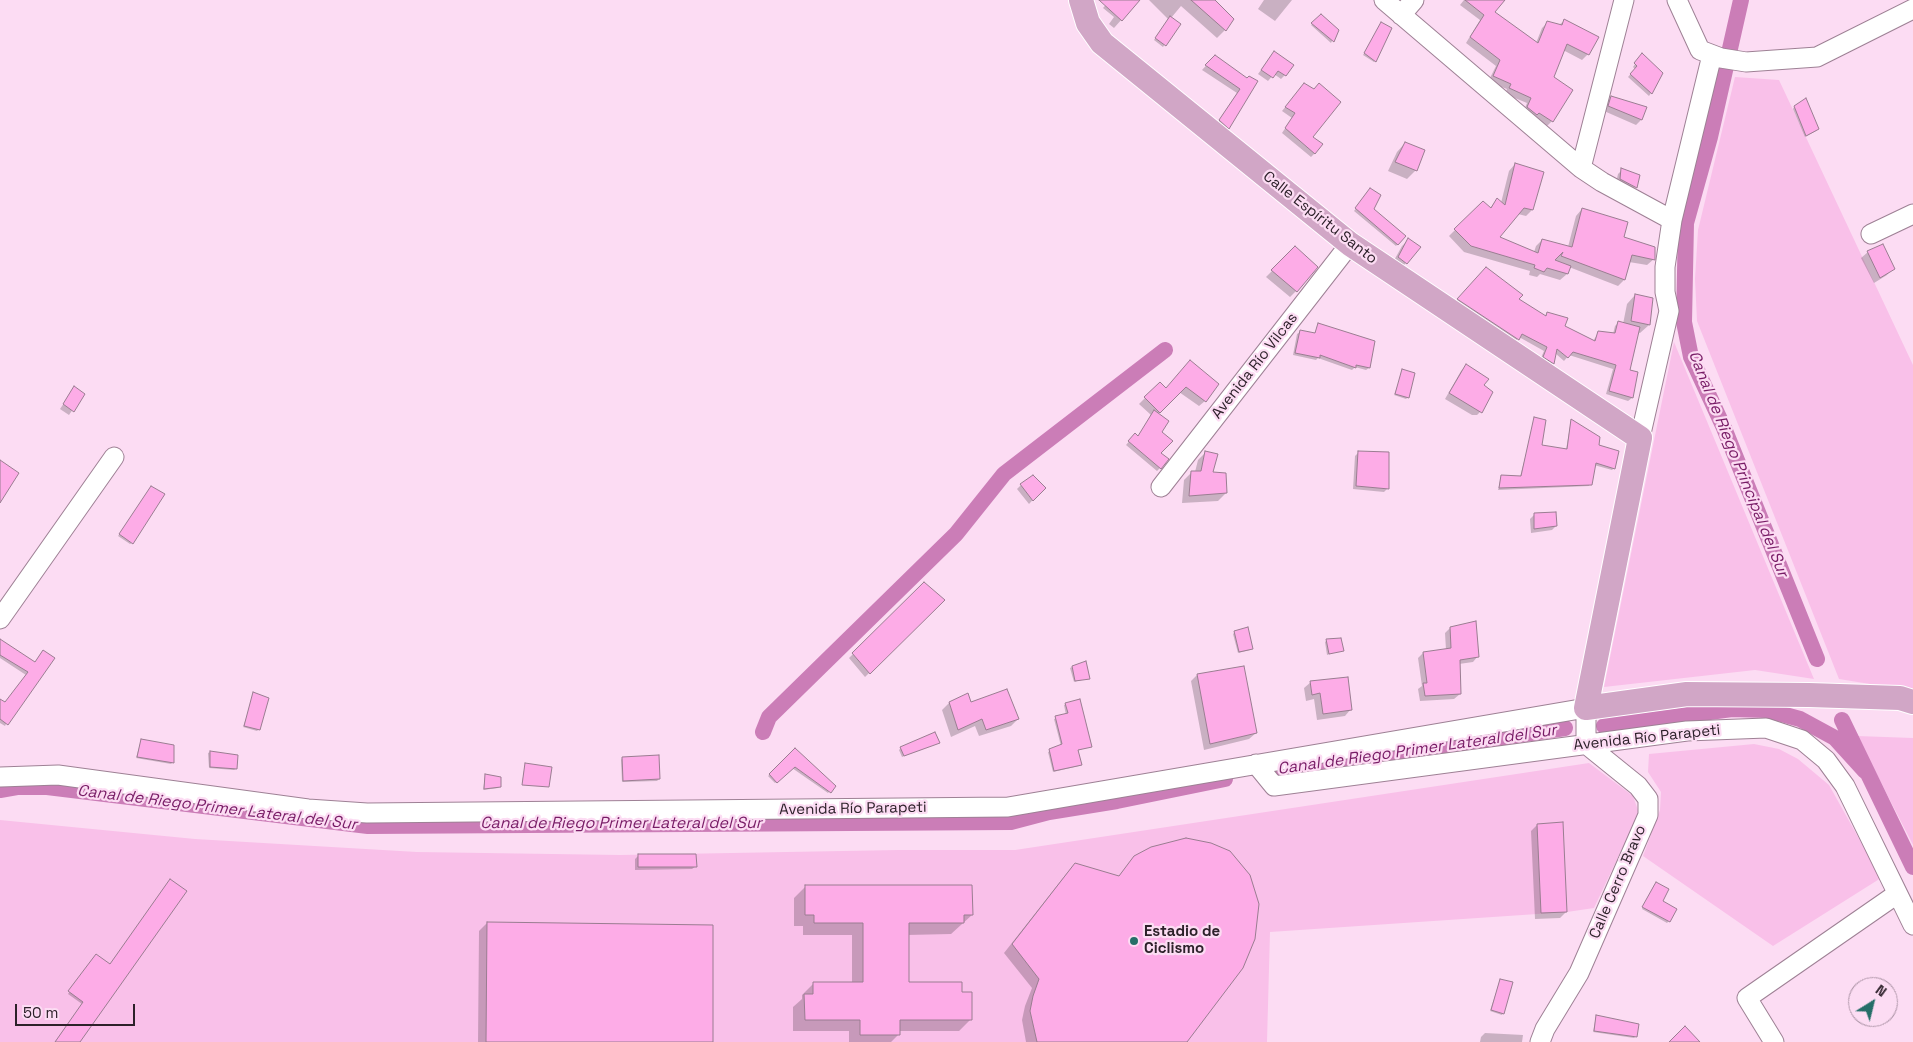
<!DOCTYPE html>
<html>
<head>
<meta charset="utf-8">
<style>
  body { margin:0 }
  #map { position:relative; width:1913px; height:1042px; overflow:hidden; background:#fcdcf3; font-family:"Space Grotesk",sans-serif }
  canvas { display:block }
  .north { position:absolute; left:1848px; top:977px; width:50px; height:50px; box-sizing:border-box; background:#fcdcf3; border:1px solid #a991a3; border-radius:50%; rotate:36deg; font-size:14px; font-weight:700; line-height:20px; text-align:center; color:#2d212a }
  .north::after { content:''; display:block; margin:auto; width:18px; height:22px; background:#256e68; clip-path:polygon(50% 0,100% 100%,50% 72%,0 100%) }
  .scale { position:absolute; left:15px; top:1004px; width:120px; height:22px; box-sizing:border-box; border:2px solid #2d212a; border-top:0; padding-left:6px; font-size:15px; line-height:18px; white-space:nowrap; color:#2d212a; -webkit-text-stroke:4px #fcdcf3; paint-order:stroke }
</style>
</head>
<body>
<div id="map">
<canvas width="1913" height="1042"></canvas>
<div class="north">N</div>
<div class="scale">50 m</div>
</div>
<script>
const ctx = document.querySelector('canvas').getContext('2d');
ctx.lineJoin = 'round';
function fillPath(path, color) { ctx.fillStyle = color; ctx.fill(path, 'evenodd'); }
const poly = rows => new Path2D(rows.map(r => 'M' + r).join(''));
function strokePath(path, color, width, dash) { ctx.strokeStyle = color; ctx.lineWidth = width; ctx.lineCap = dash ? 'butt' : 'round'; ctx.setLineDash(dash || []); ctx.stroke(path); }
function write(font, color, halo, rows, align = 'center') {
  ctx.font = font + ' "Space Grotesk",sans-serif'; ctx.lineWidth = 4.5; ctx.setLineDash([]); ctx.textBaseline = 'middle'; ctx.strokeStyle = halo; ctx.fillStyle = color; for (const [text, x, y, turn = 0] of rows) {
    ctx.save(); ctx.translate(x, y); ctx.rotate((+turn || 0) * Math.PI / 180); ctx.textAlign = isNaN(turn) ? turn : align; if (halo) ctx.strokeText(text, 0, 0); ctx.fillText(text, 0, 0); ctx.restore();
  }
}
const green = poly([
  [1735,77,1779,80,1913,365,1913,691,1839,679,1697,321,1695,279,1698,230],
  [1674,342,1814,679,1755,670,1604,687],
  [1857,736,1913,738,1913,845],
  [1754,744,1779,749,1798,759,1829,785,1881,878,1773,946,1643,856,1660,810,1661,792,1648,772,1649,754],
  [1589,763,1633,796,1639,813,1594,908,1567,912,1270,932,1267,1042,0,1042,0,820,195,839,417,852,620,855,898,850,1015,850]
]);
const shadow = poly([
  [1110,0,1139,0,1114,28,1109,24,1114,17,1103,8],
  [1149,0,1213,0,1225,30,1217,38,1181,6,1171,18,1179,24,1163,47,1154,40,1168,19],
  [1264,0,1292,0,1275,21,1258,9],
  [1464,0,1503,0,1493,12,1536,43,1542,28,1548,22,1559,25,1565,20,1597,38,1588,54,1582,60,1563,50,1553,77,1552,121,1547,126,1523,113,1527,103,1505,94,1507,89,1488,82,1496,66,1466,43,1480,20,1460,5],
  [1321,16,1337,30,1331,43,1311,25],
  [1380,25,1375,61,1374,62,1363,55],
  [1274,52,1285,75,1281,79,1274,74,1268,81,1258,74],
  [1215,56,1247,79,1228,128,1224,132,1216,125,1237,93,1202,70],
  [1640,57,1651,93,1649,96,1628,77,1635,69,1633,67],
  [1304,84,1315,153,1311,157,1282,133,1292,118,1282,111],
  [1611,97,1641,120,1636,125,1604,111,1606,102],
  [1794,107,1818,129,1816,131,1805,137,1793,109],
  [1405,143,1423,151,1415,171,1407,179,1388,171,1397,152],
  [1515,164,1532,210,1526,216,1518,214,1498,238,1534,252,1536,246,1542,240,1568,247,1576,216,1582,209,1654,259,1647,265,1629,262,1624,280,1618,286,1569,267,1567,274,1560,280,1540,274,1537,277,1529,275,1530,271,1464,252,1449,236,1483,202,1489,209,1497,200,1501,203,1509,171],
  [1622,170,1638,176,1635,187,1632,191,1616,183,1618,174],
  [1368,192,1373,209,1404,236,1396,246,1354,211],
  [1408,240,1419,247,1400,270,1392,264,1402,246],
  [1295,248,1296,291,1290,297,1266,277],
  [1868,252,1893,268,1887,275,1874,283,1861,258],
  [1483,272,1517,299,1544,316,1548,313,1563,327,1593,341,1599,332,1613,334,1615,326,1618,323,1623,324,1627,304,1635,295,1649,325,1640,333,1637,332,1628,371,1632,398,1628,401,1606,394,1613,369,1569,355,1564,361,1555,353,1553,363,1549,366,1540,360,1544,351,1519,337,1514,343,1455,303],
  [1319,325,1369,368,1366,370,1355,367,1352,370,1318,358,1316,360,1293,355,1297,334,1300,332,1314,334],
  [1466,366,1483,386,1482,410,1477,415,1472,415,1445,399,1461,371],
  [1184,368,1205,401,1199,406,1179,392,1158,414,1161,433,1160,468,1157,471,1126,445,1132,438,1138,437,1151,415,1139,404,1160,383,1166,389],
  [1403,371,1408,397,1406,399,1394,395],
  [74,388,83,394,69,415,60,409],
  [1535,419,1540,446,1566,450,1571,420,1598,446,1614,468,1612,470,1594,465,1589,486,1498,490,1501,476,1520,477],
  [1206,452,1212,473,1226,493,1218,501,1182,503,1184,480,1192,472,1195,472,1198,460],
  [1359,452,1388,488,1384,492,1353,489,1355,456],
  [1021,485,1044,488,1029,504,1017,489],
  [150,489,132,543,130,544,118,536],
  [1534,515,1556,526,1552,530,1531,533,1530,519],
  [924,584,943,600,865,677,849,658],
  [1450,628,1478,656,1473,662,1459,664,1460,694,1454,699,1420,701,1418,689,1422,686,1418,658,1423,653,1446,650,1445,633],
  [1235,632,1251,649,1250,650,1238,653,1233,634],
  [1327,640,1343,650,1327,655,1325,642],
  [0,641,35,663,5,726,0,723,0,710,26,675,0,658],
  [1072,667,1088,678,1074,682,1070,668],
  [1197,675,1256,733,1249,739,1204,750,1191,681],
  [1311,682,1351,709,1345,716,1317,720,1314,699,1306,701,1304,688],
  [254,694,258,730,257,731,243,727],
  [949,703,970,703,1018,719,1011,726,979,736,975,726,951,737,942,710],
  [1066,704,1091,746,1077,751,1081,765,1079,766,1053,772,1048,752,1061,746,1054,719,1066,715,1064,705],
  [141,740,173,762,171,764,136,758],
  [938,743,902,757,899,750,901,748],
  [795,750,834,786,828,793,792,768,775,783,768,776],
  [210,752,236,769,234,770,209,768,208,753],
  [622,758,659,779,657,781,622,782,621,760],
  [525,764,548,785,522,783],
  [485,776,499,787,498,788,483,790],
  [1537,825,1566,912,1560,918,1535,919,1531,831],
  [638,856,696,866,692,869,635,870,635,859],
  [1135,857,1186,1042,1026,1042,1022,1020,1025,1006,1032,988,1004,953,1067,873,1075,864,1118,877],
  [1654,885,1669,921,1667,923,1642,909],
  [805,887,972,915,951,934,907,935,908,983,961,993,971,1019,959,1031,898,1031,898,1035,891,1042,849,1042,849,1031,793,1031,793,1007,802,999,802,995,814,983,852,983,852,935,803,935,803,926,794,926,794,898],
  [487,923,711,1042,478,1042,479,931],
  [94,957,78,1042,55,1042,82,1004,68,994],
  [1500,980,1503,1013,1502,1015,1490,1011],
  [1596,1016,1635,1037,1634,1038,1593,1032],
  [1485,1033,1523,1035,1522,1042,1480,1042,1481,1037]
]);
const canal = poly([
  [1741,0,1710,137,1686,223,1684,322,1691,357,1724,428,1817,659],
  [1842,720,1913,867],
  [1604,726,1732,709,1767,710,1800,719,1835,738,1865,771],
  [763,732,769,717,956,534,1004,474,1165,350],
  [1268,772,1565,728],
  [0,790,17,787,47,787,368,826,1011,822,1049,812,1117,801,1225,779]
]);
const building = poly([
  [1099,0,1140,0,1122,21,1099,0],
  [1191,0,1215,0,1234,19,1226,31,1191,0],
  [1465,0,1505,0,1495,12,1538,43,1547,21,1562,25,1564,19,1599,37,1589,55,1567,44,1554,77,1573,90,1553,122,1539,113,1537,115,1527,107,1531,98,1509,88,1511,84,1493,76,1500,60,1470,37,1484,15,1465,0],
  [1321,14,1339,30,1334,42,1311,23,1321,14],
  [1170,16,1181,24,1166,46,1155,38,1170,16],
  [1381,22,1392,28,1376,62,1364,53,1381,22],
  [1274,51,1294,65,1286,76,1278,71,1273,78,1261,70,1274,51],
  [1642,53,1663,73,1652,94,1630,74,1637,66,1634,63,1642,53],
  [1215,55,1247,78,1249,76,1258,81,1229,129,1219,120,1240,89,1205,65,1215,55],
  [1304,83,1314,89,1319,83,1341,102,1313,137,1323,144,1315,154,1285,128,1295,113,1285,107,1304,83],
  [1611,96,1647,107,1642,120,1608,106,1611,96],
  [1806,98,1819,129,1806,136,1794,106,1806,98],
  [1405,142,1425,150,1417,171,1395,162,1405,142],
  [1515,163,1544,172,1533,210,1524,208,1500,237,1538,253,1542,239,1572,247,1582,208,1628,222,1624,237,1655,247,1655,260,1632,255,1625,280,1561,256,1563,252,1555,260,1571,266,1568,274,1547,268,1544,272,1534,268,1535,265,1471,246,1454,229,1483,201,1491,208,1497,198,1505,205,1515,163],
  [1621,168,1640,175,1637,188,1620,179,1621,168],
  [1370,188,1381,195,1374,209,1406,236,1398,245,1355,208,1370,188],
  [1408,238,1421,247,1407,264,1398,257,1408,238],
  [1883,244,1895,269,1880,278,1867,251,1883,244],
  [1295,246,1318,267,1297,292,1271,270,1295,246],
  [1486,267,1523,295,1519,299,1546,316,1547,312,1568,318,1565,326,1595,341,1598,331,1615,333,1618,321,1640,327,1630,370,1638,372,1633,398,1609,391,1616,365,1573,352,1568,358,1557,349,1554,364,1543,357,1547,347,1522,334,1519,340,1457,299,1486,267],
  [1635,294,1653,298,1650,325,1631,321,1635,294],
  [1318,323,1375,341,1370,368,1356,365,1356,368,1320,355,1320,358,1295,353,1300,330,1315,333,1318,323],
  [1190,360,1219,384,1206,402,1186,387,1160,413,1144,397,1160,382,1166,388,1190,360],
  [1466,364,1489,379,1484,385,1493,392,1482,413,1449,393,1466,364],
  [1402,369,1415,373,1409,398,1395,394,1402,369],
  [74,386,85,394,74,412,63,404,74,386],
  [1154,410,1169,421,1162,432,1173,441,1161,453,1169,459,1161,469,1128,441,1135,433,1138,436,1154,410],
  [1534,417,1546,420,1542,445,1567,449,1571,419,1600,437,1599,445,1619,451,1615,469,1596,463,1592,485,1499,488,1501,475,1521,476,1534,417],
  [1205,451,1218,454,1213,472,1226,473,1227,493,1189,496,1191,471,1201,471,1205,451],
  [1358,451,1389,452,1389,489,1356,486,1358,451],
  [0,460,19,473,0,503,0,460],
  [1033,475,1046,488,1033,501,1020,484,1033,475],
  [151,486,165,494,133,544,119,534,151,486],
  [1556,512,1557,526,1534,529,1534,513,1556,512],
  [924,582,945,600,870,674,852,653,924,582],
  [1476,621,1479,657,1460,660,1461,694,1425,696,1423,683,1427,683,1423,652,1451,648,1450,627,1476,621],
  [1248,627,1253,649,1239,652,1234,631,1248,627],
  [1341,638,1344,651,1329,654,1326,639,1341,638],
  [0,639,35,662,43,650,55,658,8,725,0,719,0,699,5,702,28,672,0,655,0,639],
  [1086,661,1090,679,1075,681,1072,666,1086,661],
  [1244,666,1257,733,1210,744,1197,674,1244,666],
  [1348,677,1352,710,1323,714,1320,693,1312,695,1310,681,1348,677],
  [1007,689,1019,719,986,730,982,719,958,730,949,702,968,693,971,702,1007,689],
  [253,692,269,698,260,730,244,726,253,692],
  [1080,699,1092,747,1078,750,1082,765,1054,771,1049,749,1062,744,1055,716,1068,713,1065,703,1080,699],
  [935,732,940,743,904,756,900,747,935,732],
  [141,739,174,745,174,763,137,757,141,739],
  [795,748,836,786,831,793,795,767,777,783,769,774,795,748],
  [210,751,238,755,237,769,210,767,210,751],
  [659,755,660,779,623,781,622,757,659,755],
  [525,763,552,767,549,787,522,785,525,763],
  [485,774,501,777,501,787,484,789,485,774],
  [1563,822,1567,912,1541,913,1537,824,1563,822],
  [1186,838,1211,843,1230,851,1250,875,1259,904,1255,939,1243,968,1187,1042,1037,1042,1030,1011,1033,996,1039,979,1012,944,1075,863,1119,876,1134,856,1151,847,1186,838],
  [638,854,696,854,697,867,638,867,638,854],
  [170,879,187,891,80,1042,55,1042,83,1002,68,991,96,954,110,964,170,879],
  [1656,882,1669,889,1663,901,1677,909,1670,922,1642,907,1656,882],
  [805,885,972,885,973,915,964,915,964,923,909,923,909,982,962,982,962,992,972,992,972,1020,900,1020,900,1035,860,1035,860,1020,805,1020,804,994,813,994,813,982,863,982,863,923,814,923,814,915,805,915,805,885],
  [487,922,713,925,713,1042,486,1042,487,922],
  [1500,979,1513,982,1504,1014,1491,1010,1500,979],
  [1596,1015,1639,1024,1637,1037,1594,1031,1596,1015],
  [1685,1026,1700,1042,1669,1042,1685,1026]
]);
const minor = poly([
  [1384,0,1581,168,1602,182,1672,220],
  [1677,0,1700,50,1721,58,1746,62,1817,57,1913,9],
  [1401,15,1414,0],
  [1581,168,1624,0],
  [1871,234,1913,214],
  [1640,438,1669,311,1665,292,1665,267,1672,220,1712,55],
  [1161,487,1350,244],
  [0,619,114,457],
  [1256,764,1274,786,1687,731,1766,728,1802,740,1826,760,1845,786,1913,925],
  [0,777,58,775,308,809,367,813,1008,807,1586,708,1586,744,1638,786,1648,799,1648,815,1579,973,1545,1029,1540,1042],
  [1774,1042,1747,998,1897,894]
]);
const major = poly([
  [1081,0,1088,23,1102,43,1350,244,1640,438,1586,708,1687,694,1809,695,1900,698,1913,702]
]);
const markers = [
  [1134,941,5,"#256e68"]
];
const streetNames = [
  ["Calle Espíritu Santo",1320,218,38],
  ["Avenida Río Vilcas",1255,366,-52],
  ["Avenida Río Parapeti",1647,738,-6],
  ["Avenida Río Parapeti",853,809,-1],
  ["Calle Cerro Bravo",1618,882,-67]
];
const poiNames = [
  ["Estadio de",1144,932],
  ["Ciclismo",1144,949]
];
const waterNames = [
  ["Canal de Riego Principal del Sur",1738,464,68],
  ["Canal de Riego Primer Lateral del Sur",1417,750,-8],
  ["Canal de Riego Primer Lateral del Sur",217,808,7],
  ["Canal de Riego Primer Lateral del Sur",621,824]
];
fillPath(green, '#f9c0e9');
fillPath(shadow, '#0003');
strokePath(canal, '#cb7db7', 16);
fillPath(building, '#fdace7');
strokePath(building, '#9a7d91', 1);
strokePath(minor, '#9e8195', 21);
strokePath(major, '#fff', 26);
strokePath(minor, '#fff', 19);
strokePath(major, '#d1a6c6', 24);
for (const [x, y, r, color] of markers) { const dot = new Path2D(); dot.arc(x, y, r, 0, 2 * Math.PI); ctx.fillStyle = color; ctx.fill(dot); strokePath(dot, '#fcdcf3', 2); }
write('15px', '#2d212a', '#fcdcf3', streetNames);
write('bold 15px', '#2d212a', '#fcdcf3', poiNames, 'left');
write('italic 16px', '#781c66', '#fcdcf3', waterNames);
</script>
</body>
</html>
